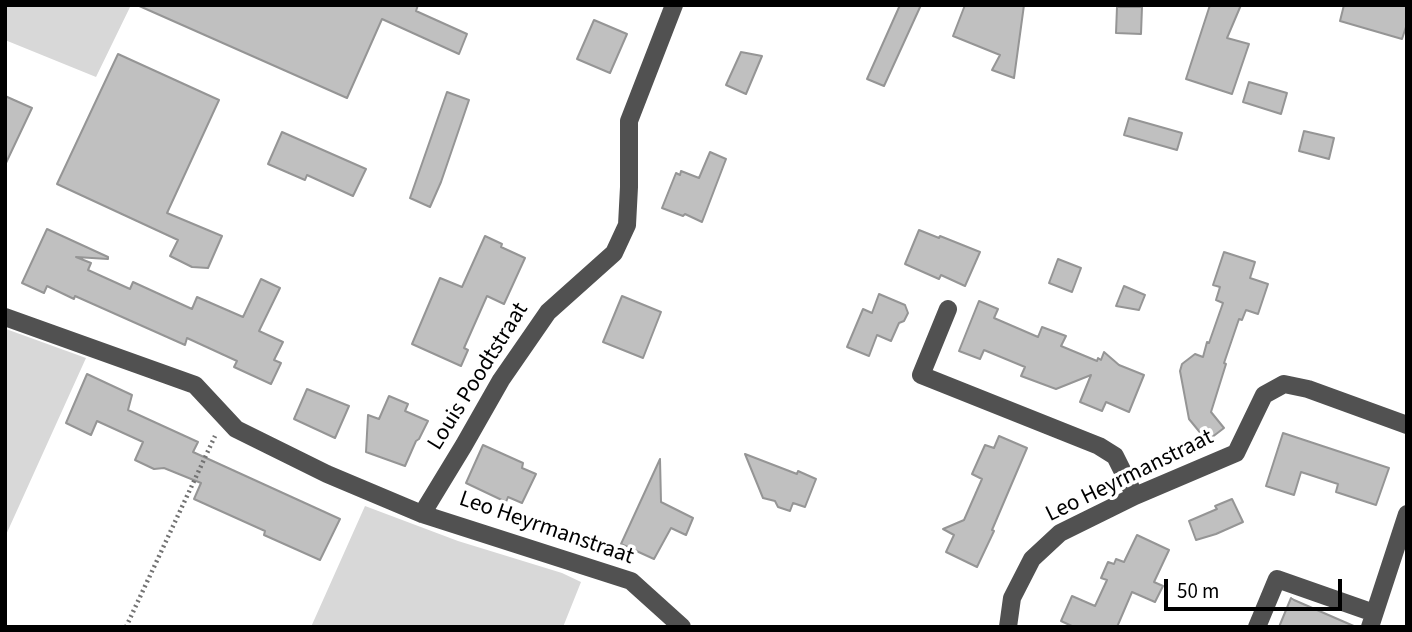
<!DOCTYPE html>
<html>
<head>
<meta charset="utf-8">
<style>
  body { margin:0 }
  #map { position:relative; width:1412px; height:632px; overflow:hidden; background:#fff; font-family:"Source Sans 3",sans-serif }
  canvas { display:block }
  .frame { position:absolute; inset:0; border:7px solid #000; pointer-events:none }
  .scale { position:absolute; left:1164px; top:579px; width:178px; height:32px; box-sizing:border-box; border:4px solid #000; border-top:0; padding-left:9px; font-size:21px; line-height:24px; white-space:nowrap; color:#000; -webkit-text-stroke:5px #fff; paint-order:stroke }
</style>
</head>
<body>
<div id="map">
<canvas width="1412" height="632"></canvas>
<div class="frame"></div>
<div class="scale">50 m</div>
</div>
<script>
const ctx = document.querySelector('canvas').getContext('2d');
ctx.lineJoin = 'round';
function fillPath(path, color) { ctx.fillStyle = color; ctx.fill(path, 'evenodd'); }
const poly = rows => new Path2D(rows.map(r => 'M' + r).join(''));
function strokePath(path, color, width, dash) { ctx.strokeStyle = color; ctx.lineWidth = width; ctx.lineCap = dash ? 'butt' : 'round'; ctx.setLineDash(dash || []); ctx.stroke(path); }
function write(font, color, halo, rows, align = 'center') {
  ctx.font = font + ' "Source Sans 3",sans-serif'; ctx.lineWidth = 7; ctx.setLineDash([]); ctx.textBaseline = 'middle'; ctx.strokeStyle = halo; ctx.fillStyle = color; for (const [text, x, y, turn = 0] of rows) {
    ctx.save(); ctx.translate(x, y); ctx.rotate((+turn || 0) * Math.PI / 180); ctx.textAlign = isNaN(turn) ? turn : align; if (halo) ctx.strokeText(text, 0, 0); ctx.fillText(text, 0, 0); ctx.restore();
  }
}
const green = poly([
  [5,5,131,5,96,77,5,40],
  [6,329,86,358,5,537,5,331],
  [365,506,458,541,562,573,581,582,563,627,311,627]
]);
const building = poly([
  [137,5,418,5,416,11,467,34,459,54,382,19,347,98,137,5],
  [900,5,921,5,884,86,867,79,900,5],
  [965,5,1024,5,1014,78,992,70,1000,55,953,36,965,5],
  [1210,5,1241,5,1227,38,1249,44,1232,94,1186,79,1210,5],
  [1344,5,1407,5,1407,24,1402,39,1340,21,1344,5],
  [1117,7,1142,7,1141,34,1116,33,1117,7],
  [594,20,627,34,610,73,577,59,594,20],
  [741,52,762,56,746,94,726,85,741,52],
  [118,54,219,100,167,213,222,236,208,268,192,267,170,256,178,240,57,184,118,54],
  [1249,82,1287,93,1281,114,1243,102,1249,82],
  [447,92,469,100,441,182,430,207,410,198,447,92],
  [5,96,32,108,5,165,5,96],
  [1129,118,1182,133,1177,150,1124,135,1129,118],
  [1304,131,1334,138,1329,159,1299,151,1304,131],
  [282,132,366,169,353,196,307,175,305,180,268,164,282,132],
  [710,152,726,159,702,222,685,214,683,216,662,208,676,173,680,175,681,171,699,178,710,152],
  [47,229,108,257,108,259,76,257,91,263,88,270,130,289,133,282,192,309,197,297,243,317,261,279,280,288,259,331,283,342,274,360,281,363,271,384,234,367,237,361,187,338,185,345,75,296,74,299,47,286,44,293,22,283,47,229],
  [919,230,939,238,940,236,980,252,965,286,941,275,939,279,905,264,919,230],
  [485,236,502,244,501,247,525,258,504,304,487,296,464,348,468,350,461,366,412,344,440,278,462,287,485,236],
  [1224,252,1255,262,1250,278,1268,284,1258,314,1246,310,1242,320,1239,319,1224,363,1226,364,1211,412,1224,428,1207,441,1189,419,1180,371,1182,364,1195,354,1203,357,1207,342,1209,343,1223,303,1216,300,1220,287,1213,285,1224,252],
  [1058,259,1081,268,1072,292,1049,283,1058,259],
  [1124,286,1145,295,1139,310,1116,306,1124,286],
  [879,294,905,305,908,313,904,321,899,323,891,341,877,335,869,356,847,347,863,309,872,313,879,294],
  [622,296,661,312,643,358,603,342,622,296],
  [979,301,998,309,994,318,1038,337,1042,327,1066,336,1061,346,1097,361,1098,358,1101,360,1104,352,1119,365,1144,375,1129,412,1106,402,1102,411,1080,402,1091,375,1056,389,1021,376,1025,367,984,350,980,359,959,351,979,301],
  [87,374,132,395,128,410,198,442,193,452,340,519,320,560,264,535,265,531,194,499,201,483,164,468,154,469,135,460,143,442,97,421,91,435,66,423,87,374],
  [307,389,349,406,335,438,294,419,307,389],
  [389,396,408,404,405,411,428,421,419,439,416,441,405,466,366,452,368,415,379,419,389,396],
  [1283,433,1389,468,1376,505,1336,492,1338,484,1301,472,1294,495,1266,486,1283,433],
  [999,436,1027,448,992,530,994,531,977,567,946,552,954,535,943,529,964,520,982,479,972,474,985,445,994,448,999,436],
  [483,445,523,463,522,468,536,474,522,503,508,497,506,502,466,483,483,445],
  [745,454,797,474,798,471,816,479,805,507,793,503,790,511,778,507,775,501,763,498,745,454],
  [660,459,661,502,693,518,686,535,671,528,654,559,621,544,660,459],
  [1232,499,1243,522,1216,534,1196,540,1189,521,1217,509,1215,506,1232,499],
  [1137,535,1169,550,1154,582,1163,586,1155,602,1132,592,1117,627,1074,627,1061,621,1072,596,1095,606,1107,580,1101,578,1108,562,1114,564,1116,559,1124,562,1137,535],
  [1291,598,1294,600,1356,627,1279,627,1291,598]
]);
const path = poly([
  [126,627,215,436]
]);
const minor = poly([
  [948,309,921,375,1099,446,1115,456,1135,496],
  [5,317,195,385,236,429,327,474,422,514,631,581,682,627],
  [422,514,464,445,501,380,548,312,614,253,627,225,629,187,629,121,674,5],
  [1008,627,1012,598,1032,559,1060,533,1135,496,1236,453,1264,395,1284,384,1308,389,1407,425],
  [1257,627,1277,579,1374,613],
  [1370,627,1407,514]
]);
const streetNames = [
  ["Louis Poodtstraat",479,377,-58],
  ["Leo Heyrmanstraat",1130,477,-26],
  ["Leo Heyrmanstraat",546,529,19]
];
fillPath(green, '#d8d8d8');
fillPath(building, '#c0c0c0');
strokePath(building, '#959595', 2);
strokePath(path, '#737373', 4.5, [2, 3.5]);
strokePath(minor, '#515151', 18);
write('23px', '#000', '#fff', streetNames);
</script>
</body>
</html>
